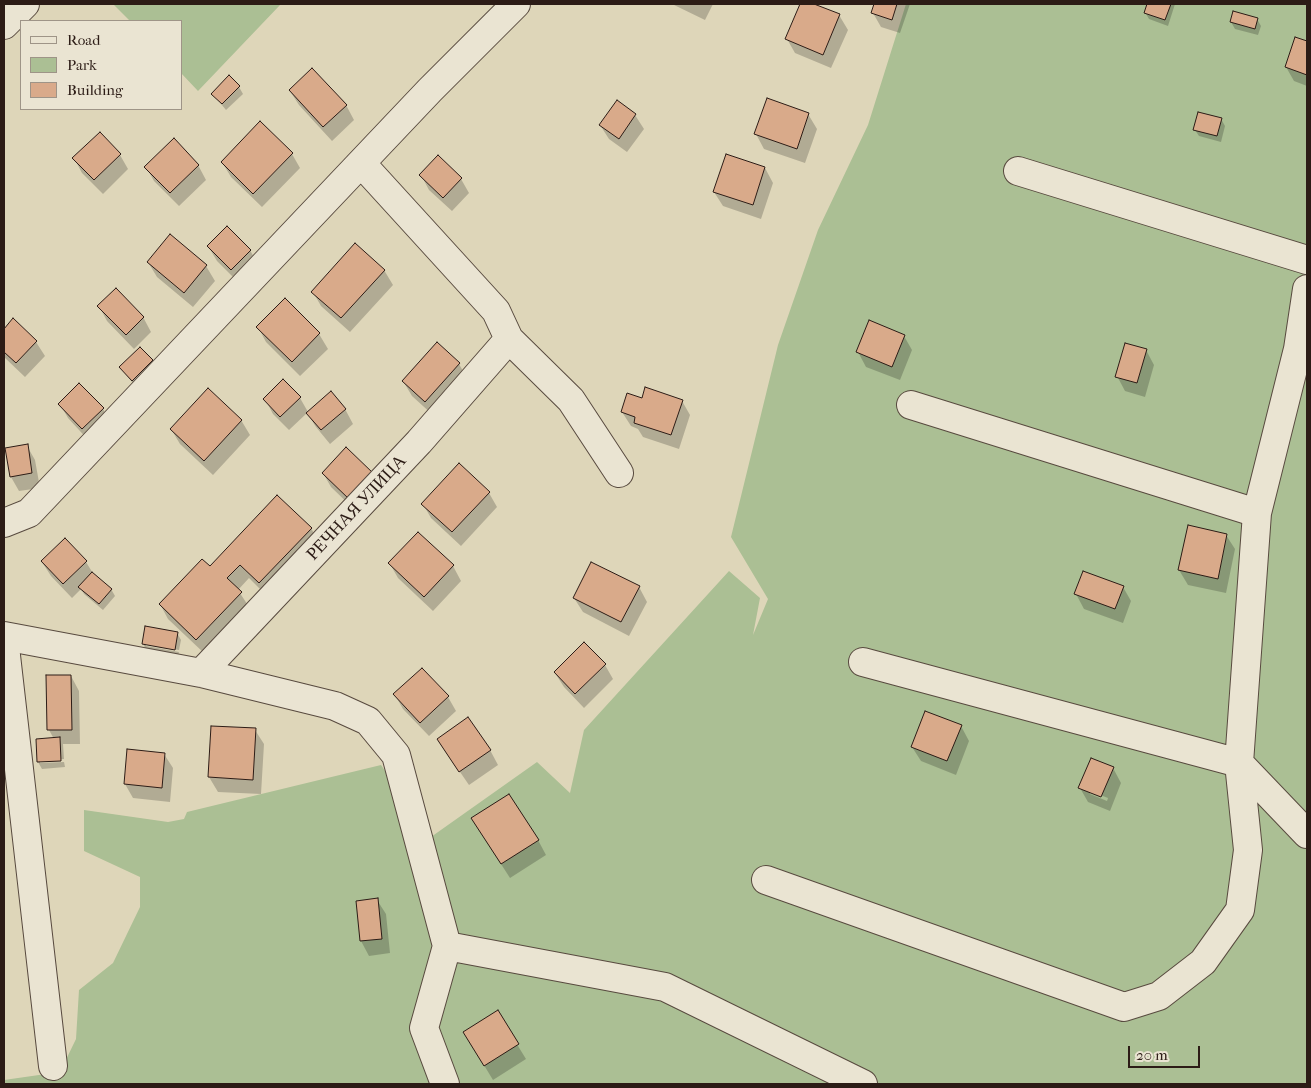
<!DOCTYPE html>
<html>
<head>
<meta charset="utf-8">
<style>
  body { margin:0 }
  #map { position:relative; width:1311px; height:1088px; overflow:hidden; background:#ded6b9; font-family:"IM FELL French Canon",serif }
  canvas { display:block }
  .frame { position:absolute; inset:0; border:5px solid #2c1c16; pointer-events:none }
  .legend { position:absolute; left:20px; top:20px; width:162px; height:90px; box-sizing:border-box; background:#eae4d2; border:1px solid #9e9487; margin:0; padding:6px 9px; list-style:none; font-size:15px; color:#2c1c16 }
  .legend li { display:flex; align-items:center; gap:10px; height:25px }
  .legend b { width:25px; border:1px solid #9e9487 }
  .scale { position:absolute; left:1128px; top:1046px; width:72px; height:22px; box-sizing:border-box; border:2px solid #2c1c16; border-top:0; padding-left:6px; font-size:15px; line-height:18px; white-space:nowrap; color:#2c1c16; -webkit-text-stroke:4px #eae4d2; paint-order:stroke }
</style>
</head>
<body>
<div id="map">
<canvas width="1311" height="1088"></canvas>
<div class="frame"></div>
<ul class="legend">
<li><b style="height:6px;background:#eae4d2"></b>Road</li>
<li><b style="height:14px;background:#abbf94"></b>Park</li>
<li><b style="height:14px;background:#d9aa8a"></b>Building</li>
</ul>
<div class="scale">20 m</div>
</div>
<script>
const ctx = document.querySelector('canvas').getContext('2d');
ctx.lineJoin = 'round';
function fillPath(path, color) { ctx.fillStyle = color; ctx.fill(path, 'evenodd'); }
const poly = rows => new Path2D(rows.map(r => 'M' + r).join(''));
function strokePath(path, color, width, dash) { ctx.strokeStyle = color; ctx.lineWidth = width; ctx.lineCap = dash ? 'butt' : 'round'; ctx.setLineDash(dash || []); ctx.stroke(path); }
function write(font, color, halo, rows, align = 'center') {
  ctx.font = font + ' "IM FELL French Canon",serif'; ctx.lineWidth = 5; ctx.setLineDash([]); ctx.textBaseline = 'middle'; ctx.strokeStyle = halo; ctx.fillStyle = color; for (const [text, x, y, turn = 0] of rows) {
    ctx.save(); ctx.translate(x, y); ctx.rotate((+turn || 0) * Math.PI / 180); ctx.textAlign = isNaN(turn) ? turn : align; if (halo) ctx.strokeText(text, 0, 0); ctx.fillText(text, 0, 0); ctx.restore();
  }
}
const green = poly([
  [113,4,281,4,198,91,181,73,181,21,130,21],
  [906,4,1307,4,1307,1084,4,1084,4,1080,60,1072,76,1039,79,990,113,963,140,907,140,877,84,851,84,810,168,822,184,819,187,812,381,765,431,837,537,762,570,793,584,730,729,571,760,598,753,635,768,599,731,537,778,345,818,230,868,125]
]);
const shadow = poly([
  [672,4,691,5,713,4,705,20],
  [801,4,811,4,839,15,848,30,831,68,795,53,787,39],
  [876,4,910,4,900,33,881,27,873,13],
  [1149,4,1175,4,1168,26,1149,19,1145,12],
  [1257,19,1261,26,1258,35,1235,29,1231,22],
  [1296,39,1307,43,1307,86,1294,81,1286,67],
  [239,87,243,94,226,110,213,94],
  [290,91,346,105,354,120,332,141,299,105],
  [808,114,817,129,805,163,764,149,756,134],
  [635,115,644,129,627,152,609,139,600,125],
  [1221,119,1225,126,1221,142,1199,136,1195,130],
  [292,154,300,168,262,207,231,177,222,162],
  [120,155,128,169,103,194,82,173,74,158],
  [198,165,206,180,179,206,154,181,146,167],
  [765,168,773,183,761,219,723,206,714,192],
  [421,175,461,179,469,193,452,211,429,190],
  [170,236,206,266,215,281,193,307,157,277,148,262],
  [208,246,250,250,258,265,240,284,217,261],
  [384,270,393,285,350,332,321,306,313,292],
  [285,300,319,334,328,349,300,376,266,342,258,327],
  [99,306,143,317,151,332,134,349,107,321],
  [13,320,36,342,45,356,25,377,4,357,4,330],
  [904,336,912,350,900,380,866,367,858,352],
  [1146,350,1154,365,1145,397,1125,391,1117,376],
  [152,360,156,367,136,387,120,367],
  [459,364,467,378,434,416,412,396,403,381],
  [300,398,308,412,345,409,353,424,330,444,316,427,307,413,289,430,273,414,265,399],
  [642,399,682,401,690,415,679,449,643,437,638,429,631,426,622,412],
  [60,404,103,409,111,423,91,443,68,418],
  [241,420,250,435,213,475,180,444,171,429],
  [27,446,35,460,40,488,19,491,11,477],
  [346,449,359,514,331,487,323,473],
  [489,493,497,507,461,546,431,518,423,504],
  [311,528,319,543,268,597,249,578,238,590,249,607,205,654,168,619,160,604,210,568],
  [1226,535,1235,549,1226,593,1188,585,1179,570],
  [42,562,86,562,94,575,111,589,115,596,103,610,84,594,81,589,72,598,51,576],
  [390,564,453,566,461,581,433,611,398,578],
  [639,587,647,602,629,636,583,612,574,598],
  [1123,587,1131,601,1123,623,1084,609,1076,594],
  [177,633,181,640,179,650,146,644,146,646,179,652,178,656,147,651,143,644],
  [605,665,613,679,584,708,564,687,555,673],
  [71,676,79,691,80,744,63,744,64,759,40,761,40,763,64,762,65,767,42,769,38,762,37,740,54,739,49,730],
  [395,695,448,697,456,711,429,736,403,709],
  [961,726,969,741,956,775,921,761,912,747],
  [212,727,255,730,264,744,261,794,218,792,209,777],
  [438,740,490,750,498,765,469,785],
  [164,754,173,768,170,802,133,798,125,784],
  [1113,768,1121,783,1110,811,1088,802,1080,788],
  [1090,791,1108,798,1107,801,1090,794],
  [472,819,538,840,546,855,510,878],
  [377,900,386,914,390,953,369,956,361,941,358,902],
  [497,1012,526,1059,493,1080,473,1047]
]);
const building = poly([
  [800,4,814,4,840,14,823,55,785,39,800,4],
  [874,4,897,4,892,20,871,13,874,4],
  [1147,4,1171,4,1165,20,1144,13,1147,4],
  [1233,11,1258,18,1255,29,1230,22,1233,11],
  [1295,37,1307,41,1307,75,1285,67,1295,37],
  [312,68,347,105,323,127,289,90,312,68],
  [229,75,240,86,222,104,211,94,229,75],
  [767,98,809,113,797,149,754,134,767,98],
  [617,100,636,114,619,139,599,125,617,100],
  [1198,112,1222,118,1217,136,1193,130,1198,112],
  [260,121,293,153,253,194,221,162,260,121],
  [100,132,121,154,94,180,72,158,100,132],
  [174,138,199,165,170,193,144,167,174,138],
  [726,154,765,167,753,205,713,192,726,154],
  [438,155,462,178,443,198,419,175,438,155],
  [227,226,251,250,231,270,207,246,227,226],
  [170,234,207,265,184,293,147,262,170,234],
  [355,243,385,270,341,318,311,292,355,243],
  [116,288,144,317,126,335,97,306,116,288],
  [285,298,320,333,292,362,256,327,285,298],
  [13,318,37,341,16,363,4,352,4,329,13,318],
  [869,320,905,335,892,367,856,352,869,320],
  [437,342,460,363,425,402,402,381,437,342],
  [1125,343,1147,349,1137,383,1115,377,1125,343],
  [140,347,153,360,132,381,119,367,140,347],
  [283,379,301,397,280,417,263,399,283,379],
  [79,383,104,408,82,429,58,404,79,383],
  [645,387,683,400,671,435,634,423,635,417,621,412,627,393,642,398,645,387],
  [208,388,242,420,204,461,170,429,208,388],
  [331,391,346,409,321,430,306,413,331,391],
  [28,444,32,473,10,477,5,448,28,444],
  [346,447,374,474,350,500,322,473,346,447],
  [459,463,490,492,452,532,421,504,459,463],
  [277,495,312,528,259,583,240,565,227,578,242,592,196,640,159,604,202,559,210,566,277,495],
  [1188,525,1227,534,1218,579,1178,570,1188,525],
  [418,532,454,565,424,597,388,563,418,532],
  [65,538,87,561,63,584,41,561,65,538],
  [591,562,640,586,621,622,573,598,591,562],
  [1083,571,1124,586,1115,609,1074,594,1083,571],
  [92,572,112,589,99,604,78,587,92,572],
  [145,626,178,632,175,650,142,644,145,626],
  [584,642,606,664,575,694,554,672,584,642],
  [422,668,449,696,420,723,393,694,422,668],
  [46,675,71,675,72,730,47,730,46,675],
  [925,711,962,725,947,761,911,747,925,711],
  [468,717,491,750,459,772,437,739,468,717],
  [211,726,256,728,253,780,208,777,211,726],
  [60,737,61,761,37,762,36,739,60,737],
  [127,749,165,753,162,788,124,784,127,749],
  [1091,758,1114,767,1101,797,1078,788,1091,758],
  [509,794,539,840,501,864,471,818,509,794],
  [378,898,382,939,360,941,356,901,378,898],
  [498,1010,519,1044,484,1066,463,1032,498,1010]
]);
const minor = poly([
  [4,25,25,4],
  [361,163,496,311,509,339,571,400,619,473],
  [1018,171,1307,260],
  [1307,289,1298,349,1257,513,1239,763,1307,834],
  [911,405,1257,513],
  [4,523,29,513,430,90,516,4],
  [4,636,201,673,335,706,368,721,396,755,447,946,665,987,863,1084],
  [4,638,53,1066],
  [201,673,419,442,509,339],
  [766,880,1124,1007,1159,996,1203,962,1240,910,1248,850,1239,763,863,662],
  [445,1084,424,1028,447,946]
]);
const streetNames = [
  ["РЕЧНАЯ УЛИЦА",357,508,-47]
];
fillPath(green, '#abbf94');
fillPath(shadow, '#0003');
fillPath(building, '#d9aa8a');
strokePath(building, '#2c1c16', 1);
strokePath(minor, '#584a3f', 30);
strokePath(minor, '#eae4d2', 28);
write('18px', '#2c1c16', '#eae4d2', streetNames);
</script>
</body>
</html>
